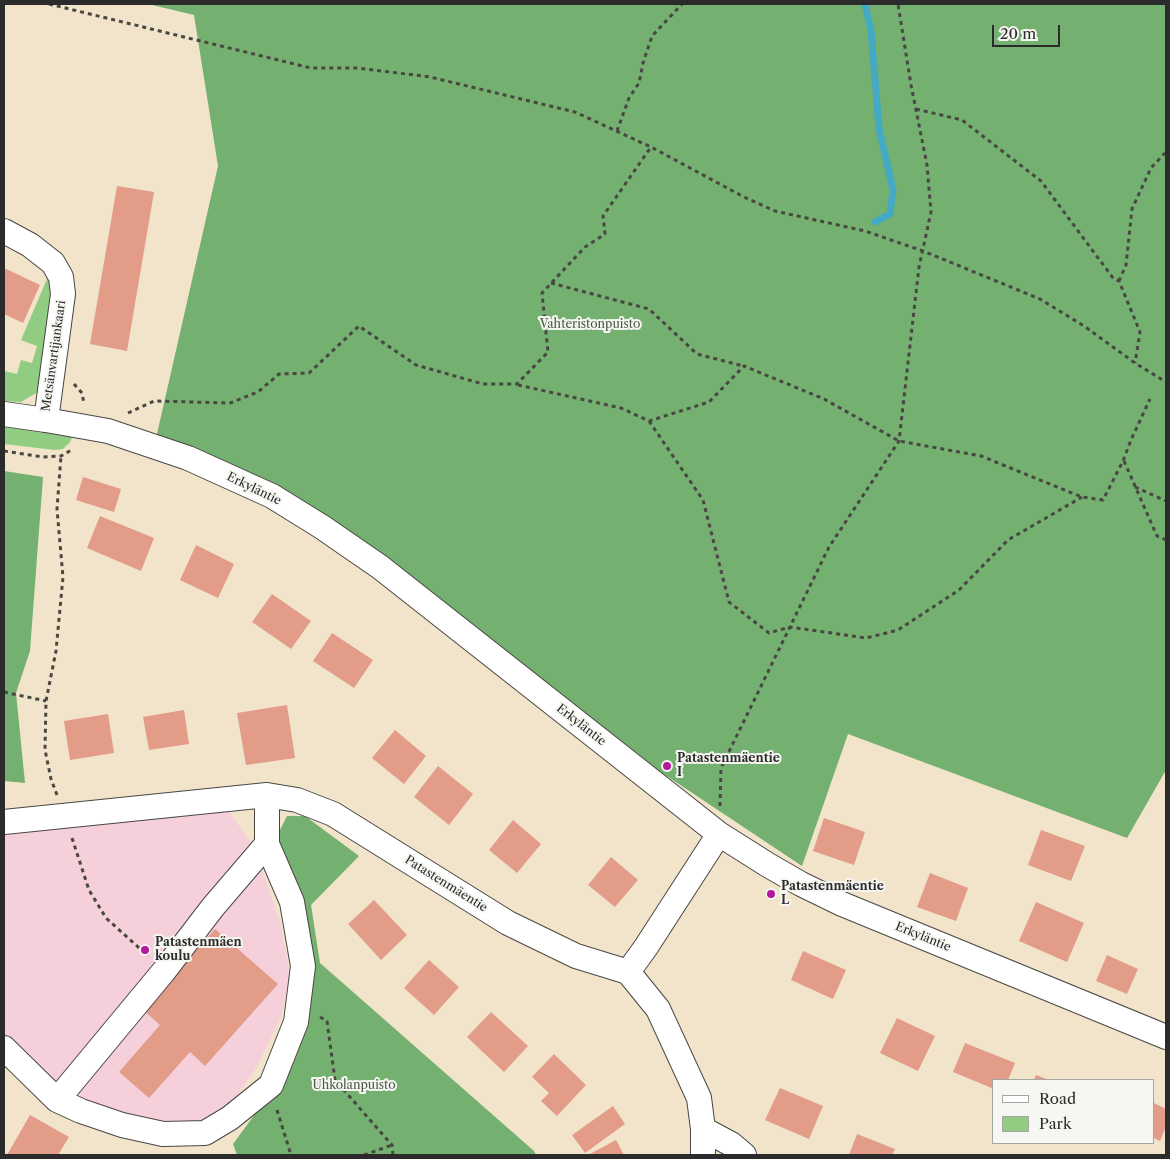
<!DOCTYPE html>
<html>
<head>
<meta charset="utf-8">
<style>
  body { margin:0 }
  #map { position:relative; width:1170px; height:1159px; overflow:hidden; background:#f1e4ca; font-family:"Libre Caslon Text",serif }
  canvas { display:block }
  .frame { position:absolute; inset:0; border:5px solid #2b2b2b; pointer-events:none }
  .legend { position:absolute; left:992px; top:1079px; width:162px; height:65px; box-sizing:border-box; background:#f6f6f2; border:1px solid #a5a5a2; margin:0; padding:6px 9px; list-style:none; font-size:15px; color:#2b2b2b }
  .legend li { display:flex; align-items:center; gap:10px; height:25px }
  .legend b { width:25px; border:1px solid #a5a5a2 }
  .scale { position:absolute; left:992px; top:25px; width:68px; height:22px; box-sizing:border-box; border:2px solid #2b2b2b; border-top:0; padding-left:6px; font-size:15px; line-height:18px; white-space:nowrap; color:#2b2b2b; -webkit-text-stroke:4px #f6f6f2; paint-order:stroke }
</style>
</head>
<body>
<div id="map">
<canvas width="1170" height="1159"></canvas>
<div class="frame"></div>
<ul class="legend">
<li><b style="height:6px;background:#fff"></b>Road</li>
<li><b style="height:14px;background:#90cc81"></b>Park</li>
</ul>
<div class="scale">20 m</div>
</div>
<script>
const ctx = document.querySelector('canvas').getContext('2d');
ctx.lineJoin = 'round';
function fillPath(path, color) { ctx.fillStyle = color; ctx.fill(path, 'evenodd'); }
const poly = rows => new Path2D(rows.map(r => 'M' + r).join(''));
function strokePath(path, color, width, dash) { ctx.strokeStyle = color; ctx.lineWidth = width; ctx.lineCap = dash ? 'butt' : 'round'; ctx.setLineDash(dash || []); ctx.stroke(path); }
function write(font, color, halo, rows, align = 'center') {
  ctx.font = font + ' "Libre Caslon Text",serif'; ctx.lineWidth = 4; ctx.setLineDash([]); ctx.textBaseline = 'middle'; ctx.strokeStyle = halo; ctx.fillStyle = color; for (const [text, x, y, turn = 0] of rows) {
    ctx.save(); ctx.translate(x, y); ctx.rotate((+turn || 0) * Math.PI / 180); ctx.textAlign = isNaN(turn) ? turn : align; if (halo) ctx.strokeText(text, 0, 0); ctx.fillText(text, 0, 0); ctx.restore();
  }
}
const built = poly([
  [224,804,255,849,280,922,291,977,280,1020,255,1070,223,1115,196,1128,143,1123,75,1098,35,1070,4,1031,4,834,87,818]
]);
const green = poly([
  [54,268,41,390,21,402,4,401,4,371,17,374,21,360,32,363,37,346,21,340,47,279,45,269],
  [4,426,74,433,70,442,63,449,55,450,4,444]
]);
const forest = poly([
  [148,4,1166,4,1166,770,1127,838,848,734,802,866,536,689,380,567,154,447,218,166,194,15],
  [4,471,43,477,30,651,16,693,25,783,4,781],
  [287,816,305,816,359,856,311,905,320,963,534,1151,536,1155,237,1155,233,1144,258,1110,298,1004,276,838]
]);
const stream = poly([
  [865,4,871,31,879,128,893,190,890,214,875,222]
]);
const building = poly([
  [117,186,154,192,127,351,90,344],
  [4,268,40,285,23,323,4,314],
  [83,477,121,489,114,512,76,500],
  [100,516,154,538,141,571,87,548],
  [196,545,234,564,218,598,180,580],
  [272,594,311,621,291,649,252,622],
  [332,633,373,660,354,688,313,661],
  [287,705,295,758,246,765,237,713],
  [184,710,189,744,149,750,143,717],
  [108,714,114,753,70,760,64,721],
  [395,730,426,756,404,784,372,758],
  [438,766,473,794,449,825,414,797],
  [824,818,865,832,854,865,813,851],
  [513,820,541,844,517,873,489,850],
  [1041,830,1085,846,1071,881,1028,865],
  [611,857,638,880,615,907,588,885],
  [930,873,968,888,956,921,917,907],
  [374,900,407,935,381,960,348,924],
  [1036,902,1084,923,1067,962,1019,941],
  [215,929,278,984,205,1066,190,1052,149,1098,119,1072,160,1025,143,1010],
  [803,951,846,970,833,999,791,980],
  [1107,955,1138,969,1127,994,1096,981],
  [429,960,459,987,434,1015,404,988],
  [491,1012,528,1046,504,1072,467,1037],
  [897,1018,935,1036,918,1071,880,1053],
  [965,1043,1015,1063,1008,1080,994,1080,994,1089,953,1072],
  [554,1054,586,1085,557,1116,541,1101,549,1093,532,1077],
  [1036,1075,1049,1080,1034,1080],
  [780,1088,823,1106,809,1139,765,1120],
  [1154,1103,1166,1109,1166,1126,1160,1141,1154,1138],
  [613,1106,625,1124,585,1153,572,1135],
  [30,1115,69,1137,58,1155,7,1155],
  [857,1134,895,1149,892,1155,849,1155],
  [616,1140,624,1155,588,1155]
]);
const path = poly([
  [49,4,311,68,358,68,430,77,575,112,651,147,744,197,775,211,865,231,923,251,1040,299,1084,326,1135,363,1166,382],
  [916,109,962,120,1041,181,1113,278,1119,281,1140,332,1135,363],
  [617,131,629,98,639,83,643,63,652,36,682,4],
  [1119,281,1126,265,1132,209,1151,168,1166,152],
  [551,283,649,309,697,354,743,366],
  [74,384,82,393,84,404],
  [518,385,621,408,649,421,709,402,744,366,824,399,899,441,981,456,1082,497,1103,500,1123,461,1131,440,1150,399],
  [128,413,154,401,230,403,258,392,279,374,309,373,359,326,416,365,483,384,517,384,548,352,542,293,585,247,605,234,603,216,651,147],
  [649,421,703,500,729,602,769,633,790,627,866,638,898,630,959,590,1008,540,1082,497],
  [4,451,43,457,61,456,73,449],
  [1124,461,1157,536,1166,540],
  [1135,487,1166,501],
  [4,692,46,701],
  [57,795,51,779,45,750,46,701,56,651,63,577,57,509,61,456],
  [720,806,721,768,829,547,899,441,919,267,931,212,927,165,911,85,898,4],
  [72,838,89,890,106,918,148,956],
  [320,1017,327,1021,335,1080,392,1145,393,1155],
  [277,1110,291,1155],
  [364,1155,392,1145]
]);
const minor = poly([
  [4,231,30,245,53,263,61,277,63,294,46,420],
  [4,414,46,420,108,431,188,458,272,496,322,527,380,567,719,834,768,865,801,884,842,904,1166,1037],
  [4,822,267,795,297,800,333,814,508,923,576,956,628,972,658,1009,699,1098,703,1129,731,1144,744,1155],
  [628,972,646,947,719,834],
  [4,1048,57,1100,81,1111,122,1125,163,1134,205,1133,230,1118,271,1085,296,1022,303,966,292,902,267,844,267,795],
  [57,1100,164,971,213,907,267,844],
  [703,1155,703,1129]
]);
const markers = [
  [667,766,5,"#b5179e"],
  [771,894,5,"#b5179e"],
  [145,950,5,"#b5179e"]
];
const parkNames = [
  ["Vahteristonpuisto",590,325],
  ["Uhkolanpuisto",354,1086]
];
const streetNames = [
  ["Metsänvartijankaari",54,356,-82],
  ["Erkyläntie",254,489,26],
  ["Erkyläntie",581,725,38],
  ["Patastenmäentie",446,884,32],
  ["Erkyläntie",923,937,22]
];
const poiNames = [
  ["Patastenmäentie",677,759],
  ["I",677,773],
  ["Patastenmäentie",781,887],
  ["L",781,901],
  ["Patastenmäen",155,943],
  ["koulu",155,957]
];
fillPath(built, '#f5cfda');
fillPath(green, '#90cc81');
fillPath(forest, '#74b06f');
strokePath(stream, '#44aac4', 7);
fillPath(building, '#e29c88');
strokePath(minor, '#494743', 26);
strokePath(path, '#494743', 3, [4, 4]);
strokePath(minor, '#fff', 24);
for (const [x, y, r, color] of markers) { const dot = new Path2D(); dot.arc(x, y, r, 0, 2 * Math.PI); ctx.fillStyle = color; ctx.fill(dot); strokePath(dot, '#f6f6f2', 2); }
write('12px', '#495b45', '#f6f6f2', parkNames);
write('12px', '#2b2b2b', '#f6f6f2', streetNames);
write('bold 12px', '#2b2b2b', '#f6f6f2', poiNames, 'left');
</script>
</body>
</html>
